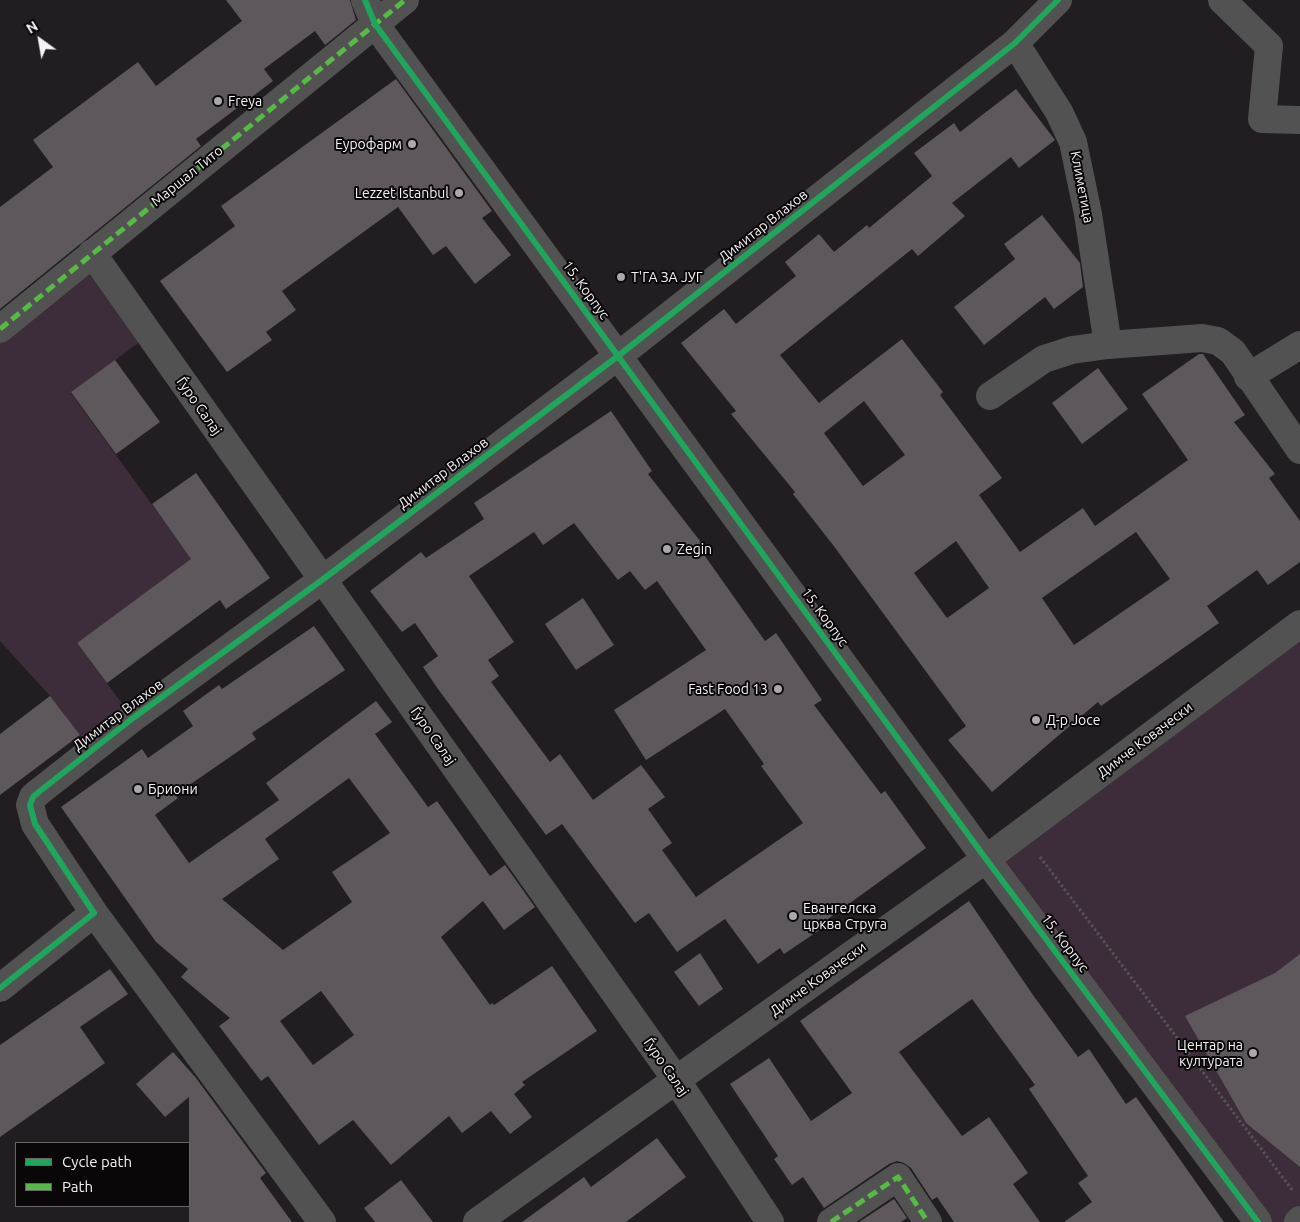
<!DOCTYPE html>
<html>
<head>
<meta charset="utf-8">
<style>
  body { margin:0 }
  #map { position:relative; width:1300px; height:1222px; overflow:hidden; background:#211d20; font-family:Ubuntu,sans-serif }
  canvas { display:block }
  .legend { position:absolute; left:15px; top:1142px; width:175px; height:65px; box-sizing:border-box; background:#0a0709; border:1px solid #686567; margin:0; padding:6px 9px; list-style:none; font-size:15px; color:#f5f1f4 }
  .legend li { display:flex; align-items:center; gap:10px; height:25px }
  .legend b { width:25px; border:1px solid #686567 }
  .north { position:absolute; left:15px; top:15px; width:50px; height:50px; -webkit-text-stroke:4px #0a0709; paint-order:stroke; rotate:328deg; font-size:14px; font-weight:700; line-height:20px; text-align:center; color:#f5f1f4 }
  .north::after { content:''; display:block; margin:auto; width:18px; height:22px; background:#f5f1f4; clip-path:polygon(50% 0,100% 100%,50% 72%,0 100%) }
</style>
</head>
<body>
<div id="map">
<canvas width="1300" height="1222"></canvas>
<ul class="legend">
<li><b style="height:6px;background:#20a55d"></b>Cycle path</li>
<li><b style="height:6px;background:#58b947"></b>Path</li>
</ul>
<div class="north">N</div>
</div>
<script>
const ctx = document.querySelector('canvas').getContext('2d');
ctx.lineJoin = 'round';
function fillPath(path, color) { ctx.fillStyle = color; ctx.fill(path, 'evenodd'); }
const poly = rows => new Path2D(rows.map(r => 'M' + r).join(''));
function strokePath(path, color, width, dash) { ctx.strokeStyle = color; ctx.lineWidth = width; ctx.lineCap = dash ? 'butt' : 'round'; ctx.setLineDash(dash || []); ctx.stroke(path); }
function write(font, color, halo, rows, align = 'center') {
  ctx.font = font + ' Ubuntu,sans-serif'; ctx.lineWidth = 4; ctx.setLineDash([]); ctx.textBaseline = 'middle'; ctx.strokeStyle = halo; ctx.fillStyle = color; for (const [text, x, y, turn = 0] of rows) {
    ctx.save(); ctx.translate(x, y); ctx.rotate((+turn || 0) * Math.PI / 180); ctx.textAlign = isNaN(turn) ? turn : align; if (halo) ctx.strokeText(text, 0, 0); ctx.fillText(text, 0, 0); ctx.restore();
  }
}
const green = poly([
  [92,253,149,335,71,393,192,560,77,643,133,718,91,750,50,696,0,641,0,329],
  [1300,624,1300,1222,1258,1222,986,859]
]);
const building = poly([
  [226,0,350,0,356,20,325,45,315,31,264,69,273,81,196,139,201,146,0,309,0,207,53,167,33,140,138,62,156,86,242,21],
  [396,79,492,211,482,218,511,255,475,284,446,246,433,255,398,207,282,291,296,310,266,332,272,340,227,372,160,281,235,226,221,206],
  [1016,89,1055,140,1019,168,1011,157,952,203,965,216,918,256,912,249,780,355,819,403,902,339,943,392,940,395,1002,478,979,495,1020,552,1083,508,1095,526,1188,460,1142,394,1199,354,1203,354,1245,415,1234,422,1275,474,1269,478,1300,521,1300,562,1268,585,1257,570,1207,606,1219,623,1101,706,1098,702,992,792,948,740,966,726,833,545,793,494,795,492,731,414,736,411,681,343,724,309,736,324,796,276,785,262,819,234,834,252,867,225,869,228,932,176,914,153,954,123,960,132],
  [864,401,905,455,863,486,824,433],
  [1136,532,1170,579,1074,645,1042,598],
  [956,541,989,588,947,618,914,573],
  [1042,215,1080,263,1083,287,1054,309,1045,297,984,345,954,307,1015,259,1004,244],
  [115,360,160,422,116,454,71,392],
  [1098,368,1128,409,1082,444,1052,403],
  [611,411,652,471,648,474,704,546,700,549,765,641,776,633,822,700,814,705,881,794,885,791,926,848,828,919,830,923,784,954,780,948,758,964,725,919,677,952,649,913,635,923,562,824,546,835,438,689,423,667,438,656,415,623,402,632,370,591,421,552,426,558,484,519,474,503],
  [574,523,618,580,630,571,645,590,657,581,706,650,614,710,646,760,725,709,764,764,761,766,803,823,696,897,662,850,672,843,648,809,665,797,641,765,593,800,560,754,550,762,491,682,499,676,488,660,514,642,469,576,534,532,543,545],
  [196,473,270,578,226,609,220,600,107,683,77,643,191,559,152,504],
  [583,598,614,645,576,670,545,624],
  [314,626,345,670,252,733,256,739,175,795,178,798,155,815,189,863,279,800,266,783,376,701,392,722,375,734,428,807,437,801,490,876,505,865,535,907,504,930,483,901,441,937,490,1005,492,1003,494,1005,552,966,597,1031,522,1082,525,1085,514,1094,532,1117,510,1134,491,1111,462,1133,449,1116,391,1165,353,1120,319,1145,268,1076,261,1081,219,1026,230,1018,181,977,188,969,156,942,61,807,142,749,148,758,193,726,183,711,219,685,222,689],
  [349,778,390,833,332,872,352,902,283,950,222,899,279,859,265,839],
  [321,991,354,1035,313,1065,280,1021],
  [50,696,80,735,0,795,0,734],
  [969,901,1033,995,1078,1057,1089,1049,1126,1104,1136,1097,1224,1222,1064,1222,1092,1202,1078,1183,1088,1176,1029,1089,1035,1085,972,999,899,1052,962,1136,989,1117,1028,1173,1013,1184,1040,1222,954,1222,937,1197,932,1200,911,1168,904,1163,897,1161,889,1164,824,1208,803,1177,792,1185,774,1159,778,1156,730,1084,769,1058,811,1121,852,1093,800,1021],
  [700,953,723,989,699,1006,674,972],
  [1300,954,1300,1167,1246,1123,1185,1016,1275,973],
  [110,969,128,994,80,1027,105,1063,0,1137,0,1045],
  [173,1052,196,1078,266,1173,260,1178,292,1222,189,1222,189,1097,165,1117,136,1084],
  [657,1138,686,1177,626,1222,522,1222,584,1177,591,1187],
  [401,1180,433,1222,375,1222,364,1208],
  [894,1199,907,1218,901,1222,859,1222]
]);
const path = poly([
  [1040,857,1293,1191]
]);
const minor = poly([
  [365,0,375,24,986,859,1258,1222],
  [1222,0,1269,46,1262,119,1300,120],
  [1015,43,1059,112,1073,142,1088,214,1108,345],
  [92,253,677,1081,770,1222],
  [0,329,405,0],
  [1248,377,1300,345],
  [990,396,1044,359,1072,350,1108,345,1202,338,1218,341,1233,352,1300,450],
  [94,913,322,1222],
  [0,988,94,913,35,824,30,805,33,797,40,791,133,718,322,580,618,356,1015,43,1058,0],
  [477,1222,986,859,1300,624],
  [831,1222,898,1177,928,1222],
  [1298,1222,1300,1220]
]);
const quiet = poly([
  [0,329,405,0],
  [831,1222,898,1177,928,1222]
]);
const cycleway = poly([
  [365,0,375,24,986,859,1258,1222],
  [0,988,94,913,35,824,30,805,33,797,40,791,133,718,322,580,618,356,1015,43,1058,0]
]);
const markers = [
  [218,101,5,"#aba7aa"],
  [412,144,5,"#aba7aa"],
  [459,193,5,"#aba7aa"],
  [621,277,5,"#aba7aa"],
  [667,549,5,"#aba7aa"],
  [778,689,5,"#aba7aa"],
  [1036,720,5,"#aba7aa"],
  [138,789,5,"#aba7aa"],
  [793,916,5,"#aba7aa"],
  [1253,1053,5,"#aba7aa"]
];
const poiNames = [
  ["Freya",228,101],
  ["Еурофарм",402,144,"right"],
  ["Lezzet Istanbul",449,193,"right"],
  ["Т'ГА ЗА ЈУГ",631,277],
  ["Zegin",677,549],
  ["Fast Food 13",768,689,"right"],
  ["Д-р Јосе",1046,720],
  ["Бриони",148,789],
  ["Евангелска",803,908],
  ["црква Струга",803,924],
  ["Центар на",1243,1045,"right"],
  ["културата",1243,1061,"right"]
];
const streetNames = [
  ["Маршал Тито",187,176,-39],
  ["Климетица",1082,187,79],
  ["Димитар Влахов",763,226,-38],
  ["15. Корпус",586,290,54],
  ["Ѓуро Салај",199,406,55],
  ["Димитар Влахов",443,473,-37],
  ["15. Корпус",825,617,54],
  ["Димитар Влахов",118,715,-37],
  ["Ѓуро Салај",433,736,55],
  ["Димче Ковачески",1145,740,-37],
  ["15. Корпус",1065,943,53],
  ["Димче Ковачески",818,979,-36],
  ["Ѓуро Салај",666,1067,55]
];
fillPath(green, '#3d2d3a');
fillPath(building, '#5e575c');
strokePath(path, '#555354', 3, [2.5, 2.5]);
strokePath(minor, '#515251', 28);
strokePath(quiet, '#58b947', 5, [10, 5]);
strokePath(cycleway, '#20a55d', 6);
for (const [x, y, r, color] of markers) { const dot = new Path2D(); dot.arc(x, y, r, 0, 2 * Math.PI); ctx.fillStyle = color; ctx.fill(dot); strokePath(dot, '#0a0709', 2); }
write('14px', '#f5f1f4', '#0a0709', poiNames, 'left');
write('14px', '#f5f1f4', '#0a0709', streetNames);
</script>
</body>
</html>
